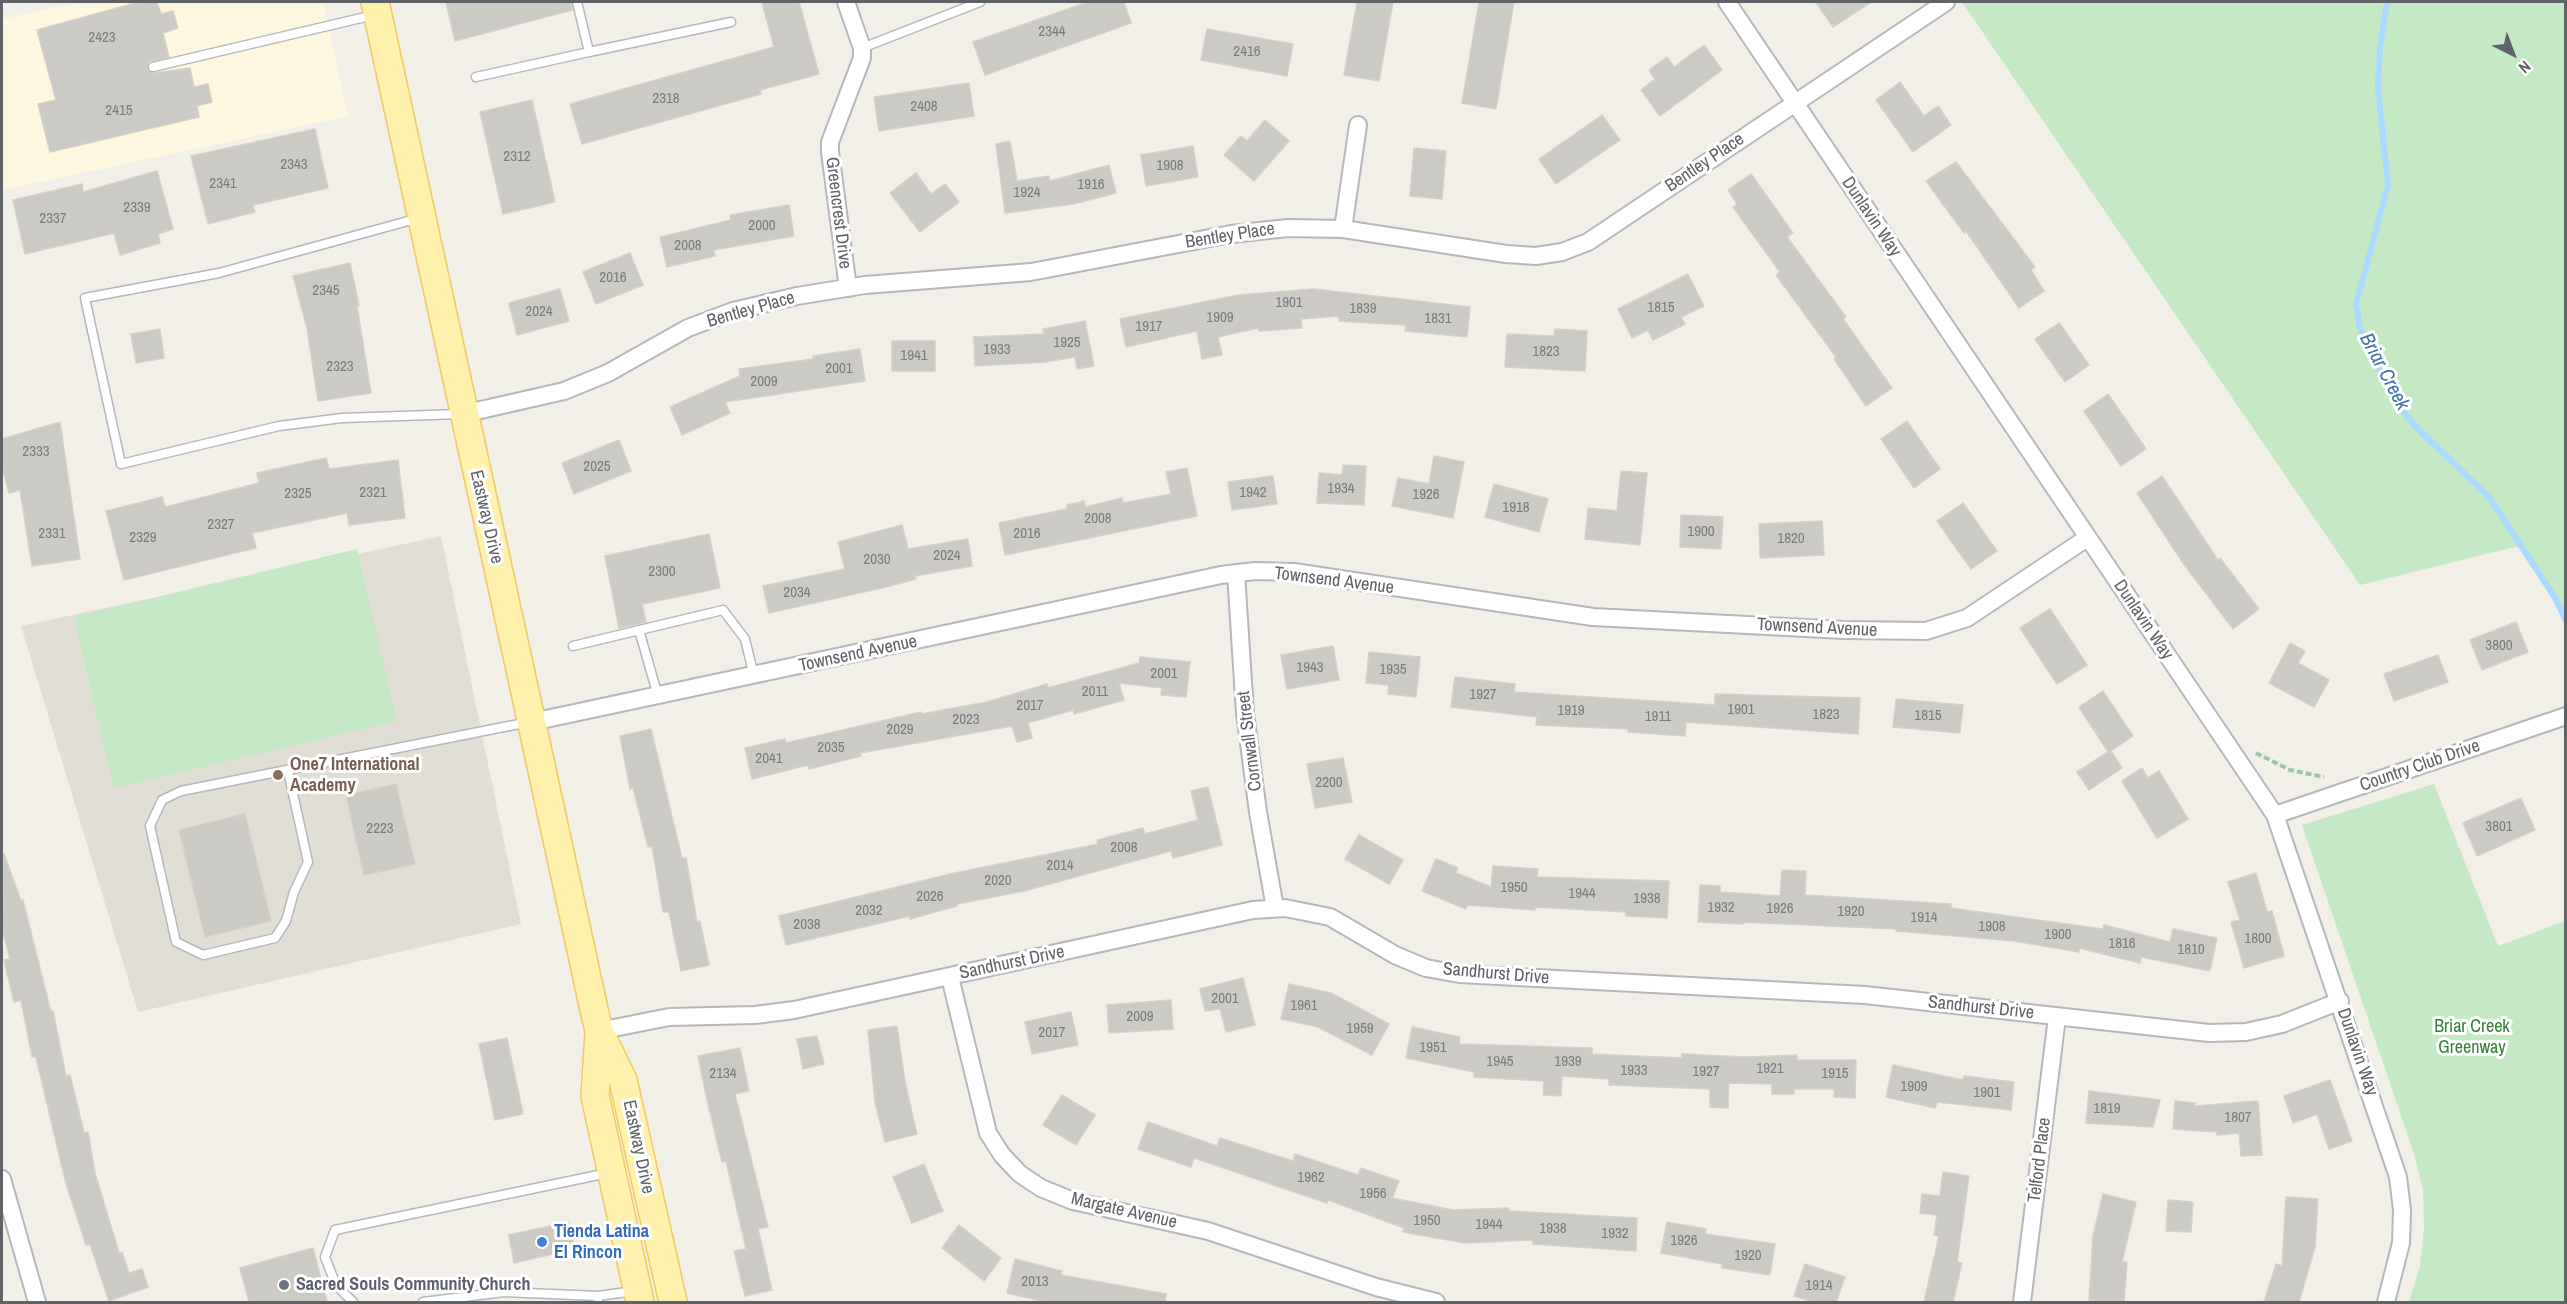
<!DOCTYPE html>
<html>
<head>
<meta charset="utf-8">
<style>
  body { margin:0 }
  #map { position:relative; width:2567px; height:1304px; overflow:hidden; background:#f1efe8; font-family:"Archivo Narrow",sans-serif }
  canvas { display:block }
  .frame { position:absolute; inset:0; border:3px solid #5f6368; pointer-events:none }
  .north { position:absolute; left:2483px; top:24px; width:60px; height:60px; -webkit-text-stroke:4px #fff; paint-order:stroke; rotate:138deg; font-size:16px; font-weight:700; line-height:24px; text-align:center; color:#5f6368 }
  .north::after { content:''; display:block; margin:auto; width:21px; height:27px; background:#5f6368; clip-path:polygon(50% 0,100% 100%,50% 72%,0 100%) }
</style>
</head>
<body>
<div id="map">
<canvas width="2567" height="1304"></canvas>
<div class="frame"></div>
<div class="north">N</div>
</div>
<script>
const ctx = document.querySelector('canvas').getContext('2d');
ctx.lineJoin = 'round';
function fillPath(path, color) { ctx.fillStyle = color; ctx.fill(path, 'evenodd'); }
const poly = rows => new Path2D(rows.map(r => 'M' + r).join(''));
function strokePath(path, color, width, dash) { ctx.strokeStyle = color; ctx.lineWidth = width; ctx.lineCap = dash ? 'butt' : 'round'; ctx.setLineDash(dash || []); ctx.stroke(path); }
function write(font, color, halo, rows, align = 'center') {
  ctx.font = font + ' "Archivo Narrow",sans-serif'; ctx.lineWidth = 6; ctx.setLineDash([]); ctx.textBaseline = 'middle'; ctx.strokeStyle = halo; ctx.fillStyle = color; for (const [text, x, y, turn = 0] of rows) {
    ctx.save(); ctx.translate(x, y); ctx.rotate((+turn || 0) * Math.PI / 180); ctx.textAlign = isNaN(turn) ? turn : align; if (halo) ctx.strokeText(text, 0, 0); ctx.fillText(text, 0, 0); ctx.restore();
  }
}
const commercial = poly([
  [82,2,323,2,348,116,2,190,2,19]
]);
const education = poly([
  [441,536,521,924,138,1012,21,626]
]);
const green = poly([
  [1962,2,2565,2,2565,619,2523,545,2360,585],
  [357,549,397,721,114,788,74,617],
  [2434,784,2498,946,2565,921,2565,1302,2409,1302,2420,1266,2424,1229,2423,1189,2414,1154,2302,825]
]);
const stream = poly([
  [2387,2,2380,47,2378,87,2388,185,2356,304,2360,328,2393,399,2415,426,2490,498,2555,598,2566,621]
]);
const building = poly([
  [139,2,157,2,161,14,173,11,178,28,163,33,169,57,149,62,148,71,154,73,190,68,194,87,208,84,212,102,197,106,199,117,50,152,38,104,56,100,37,30,139,2],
  [446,2,571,2,572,10,455,41,446,2],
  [762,2,799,2,819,74,760,90,761,94,582,144,570,104,774,47,762,2],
  [1088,2,1124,2,1131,23,985,75,973,42,1088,2],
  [1357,2,1393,2,1379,81,1344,75,1357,2],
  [1479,2,1514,2,1496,109,1462,103,1479,2],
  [1816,2,1871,2,1833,27,1816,2],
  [1207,29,1293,44,1287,76,1201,60,1207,29],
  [1704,45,1722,70,1660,116,1641,90,1655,79,1649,70,1667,57,1674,67,1704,45],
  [1900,82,1924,116,1938,106,1951,125,1913,152,1876,100,1900,82],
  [969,83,974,116,879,131,874,97,969,83],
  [532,100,555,202,503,214,480,112,532,100],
  [1602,115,1620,140,1556,184,1539,159,1602,115],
  [1265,120,1289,141,1254,181,1224,155,1241,136,1247,141,1265,120],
  [315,129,328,188,253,205,255,212,208,224,191,156,315,129],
  [1010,141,1017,181,1049,176,1050,181,1109,165,1116,193,1073,204,1005,213,996,144,1010,141],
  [1193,146,1198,177,1146,186,1141,155,1193,146],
  [1414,148,1446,151,1442,199,1410,196,1414,148],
  [1956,162,2035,267,2031,270,2044,291,2019,308,1966,231,1964,233,1926,181,1956,162],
  [157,171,173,229,158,234,160,243,120,255,114,233,25,254,13,200,82,184,83,192,157,171],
  [916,173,931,194,945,184,959,202,920,232,890,193,916,173],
  [1751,174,1793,233,1787,237,1846,317,1843,319,1892,388,1866,406,1834,359,1836,357,1776,275,1780,272,1733,207,1737,204,1728,190,1751,174],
  [789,205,794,236,714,250,715,256,667,267,660,237,731,220,730,215,789,205],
  [630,253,643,285,596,304,583,272,630,253],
  [350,263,359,305,357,306,371,393,318,401,307,328,293,276,350,263],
  [1688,274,1704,306,1681,317,1685,324,1653,340,1648,330,1632,338,1618,309,1688,274],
  [560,289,569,321,517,335,509,303,560,289],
  [1314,289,1470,307,1467,337,1405,331,1406,325,1339,321,1339,316,1301,319,1302,328,1259,331,1258,328,1218,337,1222,355,1202,359,1197,331,1126,347,1120,319,1238,295,1314,289],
  [1085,321,1094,366,1077,369,1075,357,1045,362,975,366,974,337,1044,334,1043,329,1085,321],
  [2059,323,2089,365,2065,382,2035,339,2059,323],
  [160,329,164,358,136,363,131,334,160,329],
  [1555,329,1587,331,1585,371,1505,367,1507,334,1554,336,1555,329],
  [892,341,935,341,935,371,892,371,892,341],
  [860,349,865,381,725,402,730,413,682,435,670,407,740,376,739,369,813,359,813,356,860,349],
  [2108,394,2146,449,2121,466,2084,411,2108,394],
  [1907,421,1940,469,1914,488,1881,439,1907,421],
  [60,422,80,559,32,566,20,490,9,493,2,466,2,439,60,422],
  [619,440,631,471,574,494,562,463,619,440],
  [1434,456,1464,462,1453,518,1392,506,1398,478,1429,484,1434,456],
  [326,458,329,469,398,460,405,518,349,525,347,513,252,533,256,548,124,580,106,511,162,497,165,507,259,483,257,473,326,458],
  [1343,465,1366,466,1364,505,1317,503,1319,473,1342,475,1343,465],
  [1187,468,1197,516,1005,555,999,523,1067,509,1067,505,1084,501,1085,507,1122,498,1123,503,1171,494,1166,472,1187,468],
  [1621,471,1647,473,1640,545,1585,539,1588,508,1617,511,1621,471],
  [1273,476,1277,504,1232,510,1228,482,1273,476],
  [2162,476,2218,560,2220,558,2259,609,2233,629,2183,563,2137,493,2162,476],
  [1494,484,1548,499,1539,532,1485,517,1494,484],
  [1963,503,1997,551,1971,569,1937,521,1963,503],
  [1681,515,1723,517,1721,549,1680,547,1681,515],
  [1822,521,1824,555,1760,558,1759,524,1822,521],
  [902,525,908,549,968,539,972,566,915,576,916,579,882,588,769,613,763,586,845,569,838,542,902,525],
  [709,534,720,588,642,604,646,622,619,628,605,556,709,534],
  [2050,609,2087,665,2057,684,2020,628,2050,609],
  [2516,622,2528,652,2482,670,2470,640,2516,622],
  [2290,643,2305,651,2298,663,2329,680,2314,707,2269,683,2290,643],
  [1333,646,1339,680,1287,689,1281,655,1333,646],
  [1369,652,1420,657,1416,697,1388,694,1389,685,1366,683,1369,652],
  [2438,655,2448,682,2394,701,2384,674,2438,655],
  [1140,657,1190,662,1186,697,1161,695,1162,688,1119,683,1124,700,1074,714,1073,710,1028,723,1032,738,1017,742,1012,726,860,753,861,756,809,769,808,765,752,779,745,748,785,739,786,743,921,712,921,714,987,702,1047,684,1048,688,1139,663,1140,657],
  [1455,677,1515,684,1514,692,1715,705,1715,694,1860,698,1858,734,1686,722,1685,736,1628,732,1628,729,1536,725,1537,717,1451,707,1455,677],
  [2103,691,2133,736,2111,751,2122,768,2089,790,2077,772,2108,752,2079,707,2103,691],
  [1896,699,1963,705,1960,733,1893,727,1896,699],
  [651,729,682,858,686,858,697,922,700,921,709,965,681,971,669,912,663,912,652,846,648,847,633,788,630,789,620,736,651,729],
  [1343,758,1352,802,1315,808,1307,764,1343,758],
  [2142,768,2148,778,2159,771,2188,819,2157,838,2122,781,2142,768],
  [396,784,415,864,364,875,346,795,396,784],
  [1208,787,1222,845,1173,858,1171,851,1024,891,957,904,957,906,910,919,910,916,786,945,779,916,950,874,1098,844,1097,840,1143,828,1145,834,1198,820,1191,791,1208,787],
  [2521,798,2535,830,2477,856,2463,823,2521,798],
  [245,814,271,921,205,937,179,830,245,814],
  [1359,835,1403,860,1389,884,1345,859,1359,835],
  [4,854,21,901,23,900,51,1012,53,1011,66,1076,70,1075,84,1133,88,1132,95,1173,119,1253,122,1252,129,1273,142,1269,148,1287,109,1301,90,1244,86,1245,65,1180,36,1057,32,1057,21,1000,14,1002,4,960,10,959,2,929,4,854],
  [1436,859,1458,868,1456,873,1491,887,1493,866,1538,869,1537,877,1669,881,1667,918,1626,916,1626,912,1535,907,1535,910,1467,905,1466,909,1422,891,1436,859],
  [1782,870,1806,871,1805,895,1951,904,1951,908,2103,929,2104,925,2170,942,2173,929,2217,938,2210,971,2141,957,2140,963,2079,948,2079,952,2014,941,1896,931,1896,929,1743,922,1743,924,1698,922,1700,885,1720,886,1720,892,1780,896,1782,870],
  [2256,873,2267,912,2272,911,2284,956,2244,968,2231,922,2240,920,2228,882,2256,873],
  [1243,978,1255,1025,1226,1032,1220,1009,1205,1011,1200,989,1243,978],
  [1289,984,1331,993,1389,1024,1372,1055,1318,1027,1281,1019,1289,984],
  [1171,1000,1173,1029,1109,1033,1107,1005,1171,1000],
  [1071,1012,1078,1045,1032,1054,1025,1022,1071,1012],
  [897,1026,905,1082,917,1134,885,1142,875,1102,868,1030,897,1026],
  [1412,1027,1460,1037,1459,1044,1592,1048,1592,1054,1682,1058,1682,1054,1746,1057,1797,1055,1797,1060,1856,1060,1855,1098,1834,1097,1834,1089,1794,1089,1794,1094,1772,1094,1772,1084,1729,1083,1728,1108,1710,1107,1710,1089,1609,1085,1609,1079,1562,1076,1561,1096,1543,1095,1544,1081,1474,1077,1474,1072,1406,1058,1412,1027],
  [817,1036,824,1064,803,1069,797,1039,817,1036],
  [507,1038,523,1114,495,1120,479,1044,507,1038],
  [740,1048,749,1091,735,1094,768,1227,758,1229,772,1290,745,1296,734,1251,746,1249,726,1161,722,1162,707,1100,698,1056,740,1048],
  [1893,1065,1963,1080,1964,1076,2014,1082,2011,1110,1937,1102,1935,1108,1886,1097,1893,1065],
  [2330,1080,2352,1141,2329,1149,2317,1114,2293,1123,2284,1096,2330,1080],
  [2089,1091,2160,1100,2153,1127,2086,1123,2089,1091],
  [1062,1095,1095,1115,1076,1145,1043,1125,1062,1095],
  [2175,1101,2195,1103,2195,1106,2258,1101,2262,1155,2241,1156,2239,1133,2217,1135,2217,1132,2173,1129,2175,1101],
  [1148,1122,1217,1146,1220,1138,1293,1161,1295,1154,1358,1175,1361,1168,1399,1181,1392,1198,1453,1210,1509,1208,1509,1211,1637,1218,1636,1251,1533,1244,1533,1240,1465,1243,1403,1232,1404,1228,1328,1200,1327,1203,1194,1158,1191,1167,1138,1149,1148,1122],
  [924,1164,943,1211,912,1223,893,1177,924,1164],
  [1943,1172,1969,1176,1957,1262,1962,1263,1953,1302,1924,1302,1939,1236,1934,1235,1937,1215,1920,1213,1922,1194,1940,1196,1943,1172],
  [2103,1194,2136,1202,2122,1262,2127,1262,2124,1302,2089,1300,2093,1236,2103,1194],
  [2286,1197,2318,1199,2315,1247,2299,1302,2264,1302,2276,1264,2282,1266,2286,1197],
  [2168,1200,2193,1202,2191,1232,2166,1231,2168,1200],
  [569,1222,575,1249,514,1263,509,1235,569,1222],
  [1667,1222,1706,1229,1705,1234,1775,1244,1770,1275,1722,1268,1722,1264,1661,1253,1667,1222],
  [959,1225,1001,1258,984,1281,942,1248,959,1225],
  [313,1248,327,1302,249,1302,240,1268,313,1248],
  [1015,1259,1062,1271,1061,1275,1166,1294,1165,1302,1046,1302,1007,1293,1015,1259],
  [1805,1264,1845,1277,1836,1302,1814,1302,1794,1296,1805,1264]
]);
const path = poly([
  [2256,753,2290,770,2324,777]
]);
const service = poly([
  [577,2,589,52,731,22],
  [862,48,980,2],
  [153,67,374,15],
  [476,77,589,52],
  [419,218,219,273,85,298,121,464,279,426,342,418,460,414],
  [639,630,658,696],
  [573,646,723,610,745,639,754,676],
  [288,771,308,862,294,892,286,921,275,938,203,955,176,942,150,826,162,800,181,791,529,722],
  [353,1302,336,1285,325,1257,335,1230,608,1173],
  [423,1302,504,1292,598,1296],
  [598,1302,598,1296,634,1291]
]);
const minor = poly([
  [846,2,862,48,862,58,830,142,830,152,848,288],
  [1727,2,2275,815,2398,1177,2402,1210,2401,1243,2386,1302],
  [1343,229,1358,125],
  [463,414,564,391,608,373,688,328,733,311,797,296,865,285,1031,272,1231,234,1288,228,1343,229,1506,254,1536,256,1562,252,1588,242,1946,2],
  [1236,573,1245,713,1258,812,1275,908],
  [532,722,1221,575,1255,571,1294,572,1593,617,1844,630,1926,631,1967,618,2087,538],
  [2275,815,2566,716],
  [950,977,988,1133,1002,1155,1020,1174,1041,1188,1073,1201,1208,1231,1376,1287,1436,1302],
  [599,1031,669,1017,755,1015,794,1010,1253,910,1285,908,1330,917,1395,955,1426,968,1459,974,1865,995,2209,1033,2246,1032,2282,1024,2340,1001],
  [2,1179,37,1302],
  [2022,1302,2057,1017]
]);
const primary = poly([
  [375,2,595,1014,599,1031,623,1080,673,1302],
  [599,1033,595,1096,640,1302]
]);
const markers = [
  [278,775,6,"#8d6e63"],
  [542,1242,6,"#3f7fe0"],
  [284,1285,6,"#6b7280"]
];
const numberNames = [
  ["2344",1052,32],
  ["2423",102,38],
  ["2416",1247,52],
  ["2318",666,99],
  ["2408",924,107],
  ["2415",119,111],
  ["2312",517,157],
  ["2343",294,165],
  ["1908",1170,166],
  ["2341",223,184],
  ["1916",1091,185],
  ["1924",1027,193],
  ["2339",137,208],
  ["2337",53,219],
  ["2000",762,226],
  ["2008",688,246],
  ["2016",613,278],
  ["2345",326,291],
  ["1901",1289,303],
  ["1815",1661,308],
  ["1839",1363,309],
  ["2024",539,312],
  ["1909",1220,318],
  ["1831",1438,319],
  ["1917",1149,327],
  ["1925",1067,343],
  ["1933",997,350],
  ["1823",1546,352],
  ["1941",914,356],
  ["2323",340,367],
  ["2001",839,369],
  ["2009",764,382],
  ["2333",36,452],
  ["2025",597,467],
  ["1934",1341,489],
  ["2321",373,493],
  ["1942",1253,493],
  ["2325",298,494],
  ["1926",1426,495],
  ["1918",1516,508],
  ["2008",1098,519],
  ["2327",221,525],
  ["1900",1701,532],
  ["2331",52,534],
  ["2016",1027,534],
  ["2329",143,538],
  ["1820",1791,539],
  ["2024",947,556],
  ["2030",877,560],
  ["2300",662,572],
  ["2034",797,593],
  ["3800",2499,646],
  ["1943",1310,668],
  ["1935",1393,670],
  ["2001",1164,674],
  ["2011",1095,692],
  ["1927",1483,695],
  ["2017",1030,706],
  ["1901",1741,710],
  ["1919",1571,711],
  ["1823",1826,715],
  ["1815",1928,716],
  ["1911",1658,717],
  ["2023",966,720],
  ["2029",900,730],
  ["2035",831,748],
  ["2041",769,759],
  ["2200",1329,783],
  ["3801",2499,827],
  ["2223",380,829],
  ["2008",1124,848],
  ["2014",1060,866],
  ["2020",998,881],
  ["1950",1514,888],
  ["1944",1582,894],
  ["2026",930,897],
  ["1938",1647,899],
  ["1932",1721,908],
  ["1926",1780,909],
  ["2032",869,911],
  ["1920",1851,912],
  ["1914",1924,918],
  ["2038",807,925],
  ["1908",1992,927],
  ["1900",2058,935],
  ["1800",2258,939],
  ["1816",2122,944],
  ["1810",2191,950],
  ["2001",1225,999],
  ["1961",1304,1006],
  ["2009",1140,1017],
  ["1959",1360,1029],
  ["2017",1052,1033],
  ["1951",1433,1048],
  ["1945",1500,1062],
  ["1939",1568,1062],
  ["1921",1770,1069],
  ["1933",1634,1071],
  ["1927",1706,1072],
  ["2134",723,1074],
  ["1915",1835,1074],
  ["1909",1914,1087],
  ["1901",1987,1093],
  ["1819",2107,1109],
  ["1807",2238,1118],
  ["1962",1311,1178],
  ["1956",1373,1194],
  ["1950",1427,1221],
  ["1944",1489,1225],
  ["1938",1553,1229],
  ["1932",1615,1234],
  ["1926",1684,1241],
  ["1920",1748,1256],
  ["2013",1035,1282],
  ["1914",1819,1286]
];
const streetNames = [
  ["Bentley Place",1705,163,-34],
  ["Greencrest Drive",838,213,83],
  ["Dunlavin Way",1871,217,56],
  ["Bentley Place",1230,236,-9],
  ["Bentley Place",751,310,-16],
  ["Eastway Drive",486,517,77],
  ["Townsend Avenue",1334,581,7],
  ["Dunlavin Way",2143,620,56],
  ["Townsend Avenue",1817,628,3],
  ["Townsend Avenue",858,654,-12],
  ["Cornwall Street",1250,741,-97],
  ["Country Club Drive",2420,766,-19],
  ["Sandhurst Drive",1012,963,-12],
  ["Sandhurst Drive",1496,974,5],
  ["Sandhurst Drive",1981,1008,6],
  ["Dunlavin Way",2357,1052,71],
  ["Eastway Drive",638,1147,78],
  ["Telford Place",2040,1160,-83],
  ["Margate Avenue",1124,1211,13]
];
const educationNames = [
  ["One7 International",290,765],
  ["Academy",290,786]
];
const parkNames = [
  ["Briar Creek",2472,1027],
  ["Greenway",2472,1048]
];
const shopNames = [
  ["Tienda Latina",554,1232],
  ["El Rincon",554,1253]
];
const worshipNames = [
  ["Sacred Souls Community Church",296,1285]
];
const waterNames = [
  ["Briar Creek",2384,372,62]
];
fillPath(commercial, '#fef7e0');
fillPath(education, '#e1ded6');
fillPath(green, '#c5e8c5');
strokePath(stream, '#aadaff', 6);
fillPath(building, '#cccac5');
strokePath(building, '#d6d1c6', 1.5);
strokePath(service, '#b5b8bc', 11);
strokePath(minor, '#b5b8bc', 20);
strokePath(primary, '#f2c960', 30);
strokePath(path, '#9cc7a9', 4, [6, 3]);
strokePath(service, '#fff', 8);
strokePath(minor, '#fff', 16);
strokePath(primary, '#fff2af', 27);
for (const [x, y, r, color] of markers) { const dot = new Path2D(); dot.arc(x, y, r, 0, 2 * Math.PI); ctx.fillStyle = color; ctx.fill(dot); strokePath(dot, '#fff', 2); }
write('15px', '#7a7d7f', null, numberNames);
write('18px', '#5f6368', '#fff', streetNames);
write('bold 18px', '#785e54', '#fff', educationNames, 'left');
write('18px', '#348238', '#fff', parkNames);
write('bold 18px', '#366cbe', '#fff', shopNames, 'left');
write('bold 18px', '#5b616d', '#fff', worshipNames, 'left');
write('italic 20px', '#4174aa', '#fff', waterNames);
</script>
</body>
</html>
